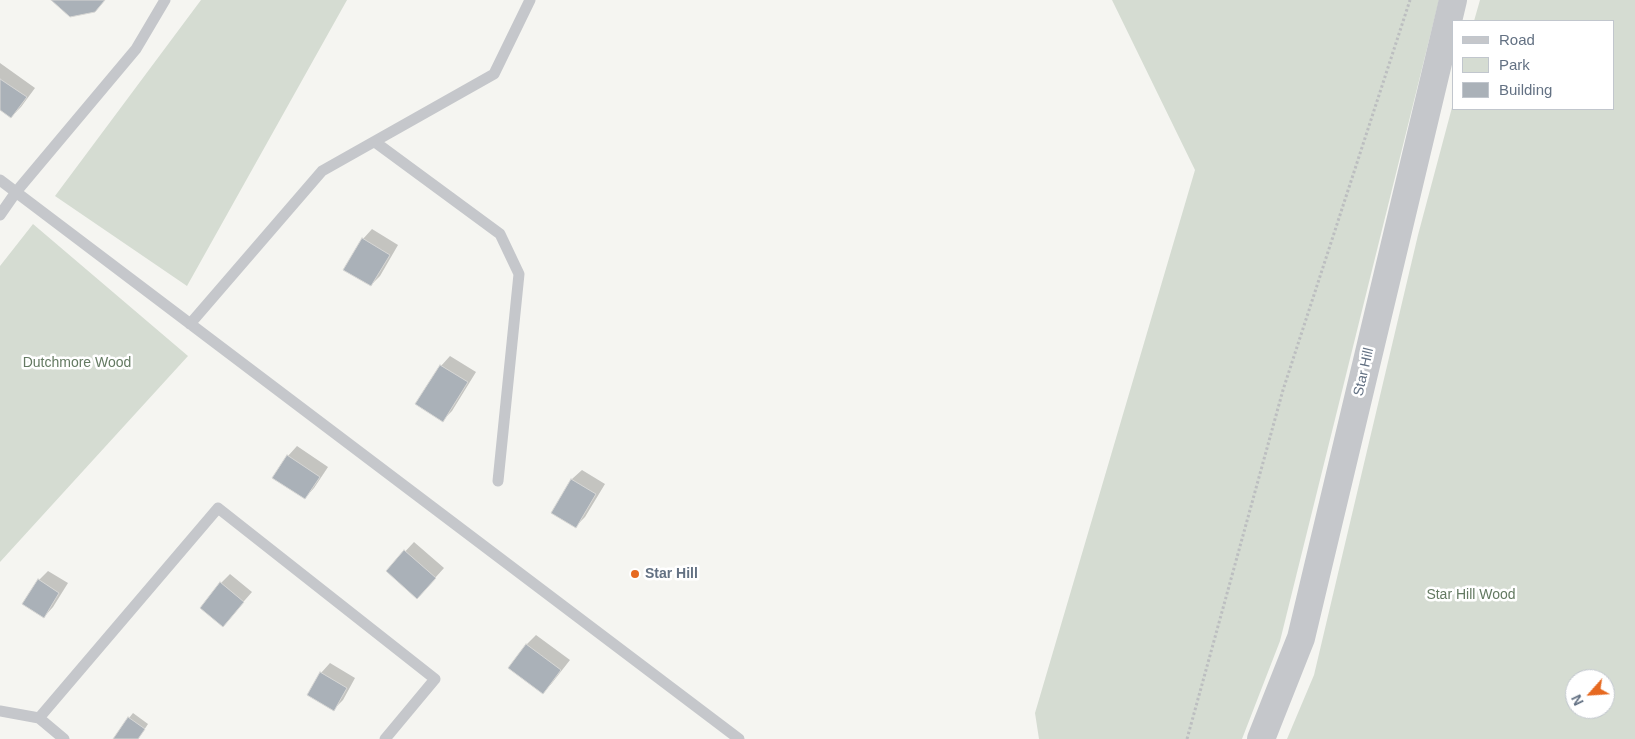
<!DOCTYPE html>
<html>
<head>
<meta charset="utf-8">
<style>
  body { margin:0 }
  #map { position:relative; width:1635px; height:739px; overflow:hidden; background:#f5f5f1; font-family:Helvetica,sans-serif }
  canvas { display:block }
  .legend { position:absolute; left:1452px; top:20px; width:162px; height:90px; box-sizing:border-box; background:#fff; border:1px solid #c1c6cd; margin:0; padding:6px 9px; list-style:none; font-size:15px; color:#637183 }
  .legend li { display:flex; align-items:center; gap:10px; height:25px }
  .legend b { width:25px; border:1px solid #c1c6cd }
  .north { position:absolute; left:1565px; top:669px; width:50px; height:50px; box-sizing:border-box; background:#fff; border:1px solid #c1c6cd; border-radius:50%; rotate:244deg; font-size:14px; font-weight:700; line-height:20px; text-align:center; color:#637183 }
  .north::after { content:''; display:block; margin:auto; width:18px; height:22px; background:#e66920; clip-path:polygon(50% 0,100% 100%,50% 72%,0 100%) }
</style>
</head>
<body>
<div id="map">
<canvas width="1635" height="739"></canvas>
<ul class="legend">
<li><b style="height:6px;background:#c5c7cb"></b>Road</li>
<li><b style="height:14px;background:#d5dcd2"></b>Park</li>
<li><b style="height:14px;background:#aab1b8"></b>Building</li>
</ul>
<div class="north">N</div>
</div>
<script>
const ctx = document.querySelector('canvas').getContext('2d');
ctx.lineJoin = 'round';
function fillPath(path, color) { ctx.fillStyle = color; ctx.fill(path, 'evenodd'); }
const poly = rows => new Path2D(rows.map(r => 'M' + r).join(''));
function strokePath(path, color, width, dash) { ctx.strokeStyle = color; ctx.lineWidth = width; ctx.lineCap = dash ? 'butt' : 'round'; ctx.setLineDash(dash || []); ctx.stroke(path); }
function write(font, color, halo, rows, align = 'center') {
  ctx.font = font + ' Helvetica,sans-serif'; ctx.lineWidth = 5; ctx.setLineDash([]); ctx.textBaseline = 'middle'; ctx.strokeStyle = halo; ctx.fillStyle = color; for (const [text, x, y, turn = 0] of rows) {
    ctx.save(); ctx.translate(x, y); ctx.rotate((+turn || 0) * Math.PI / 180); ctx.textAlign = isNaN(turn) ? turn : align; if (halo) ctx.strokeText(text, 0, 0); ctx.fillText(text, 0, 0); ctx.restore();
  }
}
const green = poly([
  [201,0,347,0,187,286,55,196],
  [1112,0,1439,0,1280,641,1242,739,1039,739,1035,713,1195,170],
  [1480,0,1635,0,1635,739,1287,739,1314,675,1418,235,1454,100,1454,109,1614,109,1614,21,1474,21],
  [1575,679,1605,679,1605,709,1575,709],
  [33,224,188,356,0,562,0,266]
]);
const shadow = poly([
  [0,63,35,88,21,107,11,117,0,108],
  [372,229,398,245,380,276,371,285,345,269,363,239],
  [450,356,476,372,452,411,443,420,441,366],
  [297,446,328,467,314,488,305,498,288,456],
  [582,470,605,484,585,517,575,527,552,513,572,479],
  [414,542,444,568,426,588,387,571],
  [48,571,68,583,53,607,44,617,39,580],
  [230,574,252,592,223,625,221,583],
  [536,635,570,660,552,683,543,693,510,668,527,644],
  [330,663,355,678,343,700,334,709,321,673],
  [133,713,148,724,138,739,129,718]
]);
const building = poly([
  [51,0,105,0,95,12,70,17,51,0],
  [0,79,27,97,11,118,0,110,0,79],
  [362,238,390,255,371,286,343,270,362,238],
  [440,365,468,382,443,422,415,404,440,365],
  [287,455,320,477,305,499,272,478,287,455],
  [571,479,596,494,576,528,551,513,571,479],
  [404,550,436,578,417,599,386,571,404,550],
  [38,579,59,593,44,618,22,604,38,579],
  [220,582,244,602,223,627,200,608,220,582],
  [526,644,561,670,543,694,508,668,526,644],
  [320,672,347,688,334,711,307,695,320,672],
  [128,717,145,729,138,739,113,739,128,717]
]);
const path = poly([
  [1187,739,1283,390,1410,0]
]);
const service = poly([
  [375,142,500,234,519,274,498,481],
  [0,180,739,739],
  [0,215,16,192,136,49,165,0],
  [190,324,322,171,494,74,530,0],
  [0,711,39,718,218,508,435,679,385,739],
  [39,718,64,739]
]);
const tertiary = poly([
  [1261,739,1301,638,1453,0]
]);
const markers = [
  [635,574,5,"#e66920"]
];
const parkNames = [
  ["Dutchmore Wood",77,363],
  ["Star Hill Wood",1471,595]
];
const streetNames = [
  ["Star Hill",1364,372,-77]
];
const poiNames = [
  ["Star Hill",645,574]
];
fillPath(green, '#d5dcd2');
fillPath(shadow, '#0003');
fillPath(building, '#aab1b8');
strokePath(building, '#d6d6d4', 1);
strokePath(path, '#bcbec0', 3, [2.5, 2.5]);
strokePath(service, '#c5c7cb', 11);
strokePath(tertiary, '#c5c7cb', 28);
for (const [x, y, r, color] of markers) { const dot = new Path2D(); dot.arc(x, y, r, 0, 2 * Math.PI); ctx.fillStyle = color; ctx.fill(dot); strokePath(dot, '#fff', 2); }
write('14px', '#647a62', '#fff', parkNames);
write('14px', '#637183', '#fff', streetNames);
write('bold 14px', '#637183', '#fff', poiNames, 'left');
</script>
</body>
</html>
